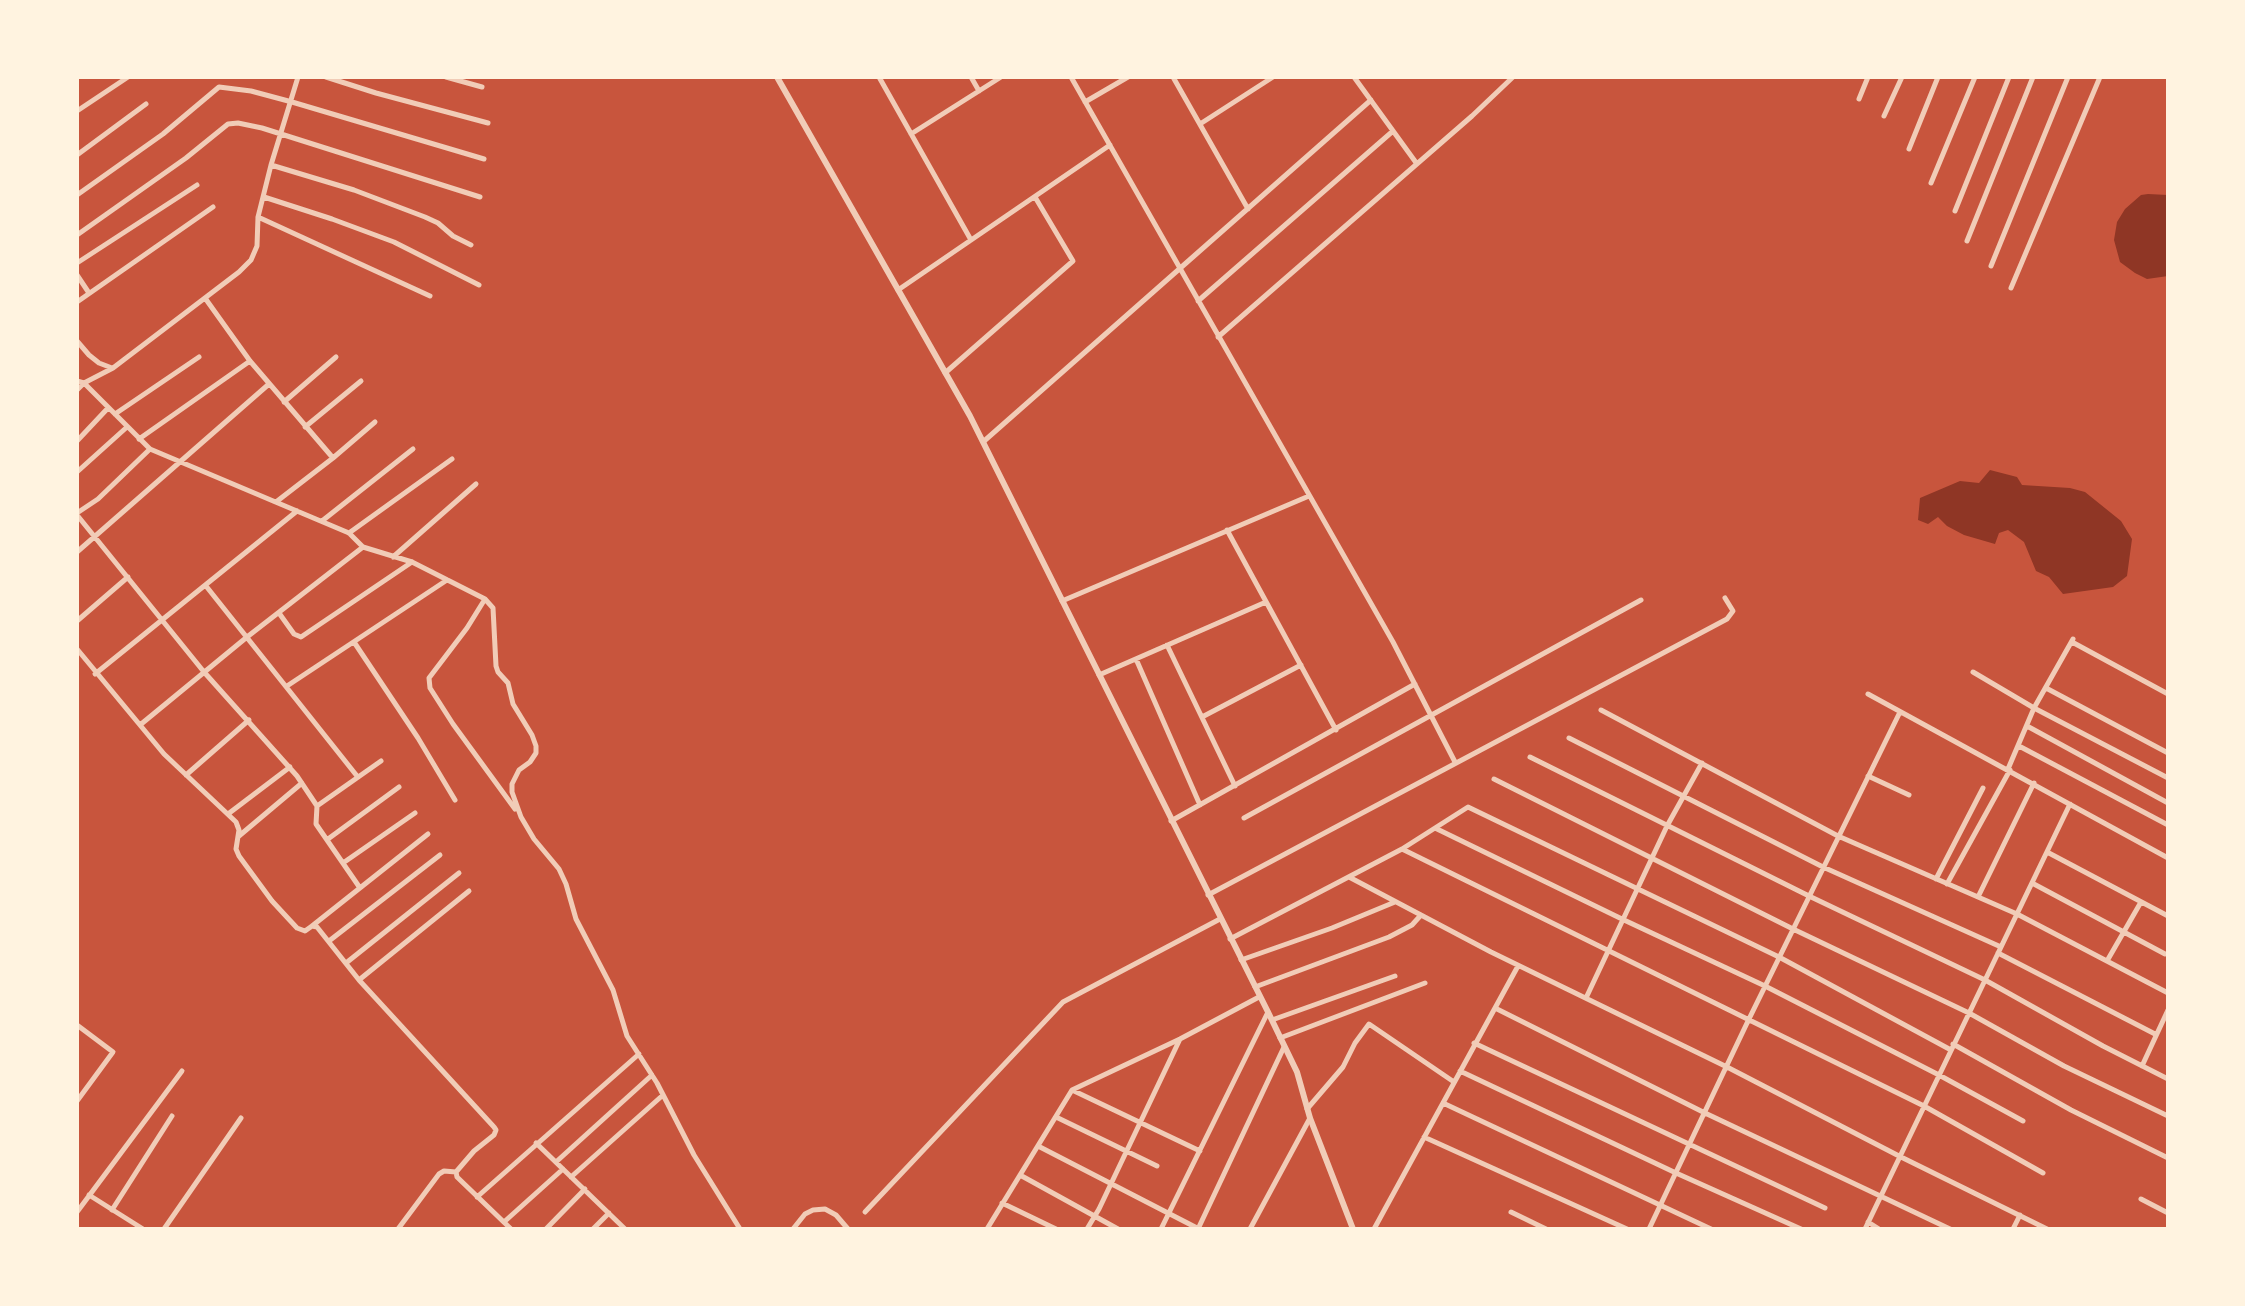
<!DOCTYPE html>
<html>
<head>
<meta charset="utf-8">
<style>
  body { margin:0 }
  #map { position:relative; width:2245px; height:1306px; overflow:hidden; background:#c8553d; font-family:Inter,sans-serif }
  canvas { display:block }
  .frame { position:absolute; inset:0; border:79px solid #fff3e0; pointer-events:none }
</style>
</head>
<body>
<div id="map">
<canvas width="2245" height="1306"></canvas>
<div class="frame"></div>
</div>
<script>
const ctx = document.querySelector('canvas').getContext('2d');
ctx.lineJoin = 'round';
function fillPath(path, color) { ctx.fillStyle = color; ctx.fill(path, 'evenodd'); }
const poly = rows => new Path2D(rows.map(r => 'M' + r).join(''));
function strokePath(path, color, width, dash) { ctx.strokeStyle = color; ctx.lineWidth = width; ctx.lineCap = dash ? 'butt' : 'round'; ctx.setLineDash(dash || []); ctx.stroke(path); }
const water = poly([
  [2148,194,2168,195,2168,276,2147,279,2135,273,2120,262,2114,240,2117,222,2125,209,2141,195],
  [1990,470,2017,477,2022,485,2070,488,2085,492,2121,521,2132,539,2127,576,2113,587,2063,594,2049,577,2036,571,2024,542,2008,530,1999,533,1995,544,1964,535,1947,526,1938,517,1928,524,1918,520,1920,498,1960,481,1979,483]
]);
const minor = poly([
  [326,77,376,93,488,123],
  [446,77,482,87],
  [879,77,971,240],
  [971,77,979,91],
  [1071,77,1393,642,1455,762],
  [1173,77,1248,209],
  [1354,77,1417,164],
  [1859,99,1868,77],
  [1085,102,1128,77],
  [77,111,128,77],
  [1884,116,1902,77],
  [1200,124,1273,77],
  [911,134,1001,77],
  [1909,149,1938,77],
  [77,155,146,104],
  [271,165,354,190,425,217,438,223,453,236,471,245],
  [1931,183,1975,77],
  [77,195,163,134,219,87,251,91,292,102,484,159],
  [264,197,332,219,394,242,479,285],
  [1955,211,2009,77],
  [258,217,430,296],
  [77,235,186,158,228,124,238,123,262,128,480,197],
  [1967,241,2033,77],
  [77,263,197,185],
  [1991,266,2068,77],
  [77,275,89,293],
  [2011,288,2100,77],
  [898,290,1110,145],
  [205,298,250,361,333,458],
  [1198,301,1393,131],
  [77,302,213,207],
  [1218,337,1472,116,1513,77],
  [77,341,89,355,99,363,112,368],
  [945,373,1073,261,1035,197],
  [77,381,84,383,150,449,349,533,363,547,412,562,485,599,493,608,496,666,498,672,508,683,513,704,532,735,536,746,536,753,530,762,519,770,512,784,512,792,521,817,534,839,559,869,566,884,576,919,613,990,627,1036,657,1083,694,1155,740,1229],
  [77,390,84,383,113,368,239,272,251,260,257,246,258,217,271,165,298,77],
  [284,402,336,357],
  [115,414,199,357],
  [305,427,361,381],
  [139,439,250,361],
  [77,441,108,408],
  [983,442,1371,100],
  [77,472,127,427],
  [276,502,333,458,375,422],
  [77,513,98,499,150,449],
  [77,515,204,672,297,776,317,806,316,824,360,888],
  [322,521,413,449],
  [1227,530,1336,730],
  [349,533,452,459],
  [77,552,269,384],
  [393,557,476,484],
  [206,586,357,776],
  [485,599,467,628,429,678,430,688,453,724,515,809],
  [1062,601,1309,496],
  [279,613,294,634,301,637,412,562],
  [77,621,128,577],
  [354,642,418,738,455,800],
  [2072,642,2168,694],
  [1167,645,1235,786],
  [77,649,164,754,236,822,239,830,236,849,239,856,272,901,297,928,305,931,312,926,317,927,359,980,494,1127,496,1130,494,1135,474,1151,456,1172,457,1177,511,1229],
  [1136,659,1200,805],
  [1973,672,2034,708,2168,778],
  [95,674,297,511],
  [1099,675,1266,602],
  [287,686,447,580],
  [2046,688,2168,753],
  [1868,694,2168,858],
  [1601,710,1838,836,2017,914,2168,993],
  [1202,717,1301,665],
  [140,725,247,637,363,547],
  [2027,726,2168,803],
  [1569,738,1823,867,2001,947],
  [2019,746,2168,825],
  [1530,757,1809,896,1985,980,2103,1046,2168,1079],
  [2008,769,2034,708,2073,639],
  [186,775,249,720],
  [1868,776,1909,795],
  [1494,779,1793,929,1969,1013,2064,1066,2168,1116],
  [317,806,381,761],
  [228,814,290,767],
  [1244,818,1641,600],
  [1171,821,1415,684],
  [1435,828,1624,920,1765,986,1939,1075,2023,1121],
  [239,836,302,783],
  [328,839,399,787],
  [1402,849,1924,1106,2043,1173],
  [2047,852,2168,916],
  [343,863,415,813],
  [1349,877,1491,952,1727,1067,1899,1156,2047,1229],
  [1936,879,1983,788],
  [2032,883,2165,954],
  [1947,884,2010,770],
  [1208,895,1727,619,1733,611,1725,598],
  [1978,897,2034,783],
  [312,926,428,834],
  [1230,939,1402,849,1468,807,1779,957,1951,1050],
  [329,941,440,855],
  [1998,953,2155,1034],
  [1241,960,1332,928,1395,902],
  [2107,961,2141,902],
  [346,963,459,873],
  [359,980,469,891],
  [1255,987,1389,937,1412,925,1421,915],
  [1586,998,1667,826,1702,763],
  [1495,1008,1705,1113,1950,1229],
  [1272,1020,1395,976],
  [77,1025,113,1052,77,1101],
  [1280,1038,1425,983],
  [1474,1043,1825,1208],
  [1953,1044,2071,1110,2168,1158],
  [2142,1066,2168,1010],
  [1460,1071,1676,1173,1801,1229],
  [1072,1090,1200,1151],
  [1443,1103,1711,1229],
  [1307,1109,1343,1067,1355,1043,1369,1024,1454,1082],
  [1056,1117,1157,1166],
  [1424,1137,1627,1229],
  [536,1143,625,1229],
  [1038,1146,1199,1229],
  [556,1162,652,1075],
  [1020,1175,1118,1229],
  [571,1177,663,1095],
  [89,1195,143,1229],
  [477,1197,639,1054],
  [2141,1199,2168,1213],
  [1002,1203,1056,1229],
  [112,1210,172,1116],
  [77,1212,182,1071],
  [865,1212,1063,1002,1220,919],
  [1511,1212,1546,1229],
  [504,1222,563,1169],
  [1868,1222,1879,1229],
  [164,1229,241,1118],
  [398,1229,439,1174,444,1171,456,1172],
  [546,1229,585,1189],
  [593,1229,609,1213],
  [793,1229,805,1214,813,1210,825,1209,836,1215,848,1229],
  [987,1229,1072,1090,1180,1039,1259,997],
  [1087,1229,1099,1209,1180,1039],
  [1161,1229,1268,1012],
  [1198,1229,1284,1047],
  [1250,1229,1310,1118],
  [1374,1229,1518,966],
  [1649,1229,1748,1021,1900,712],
  [1865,1229,2070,804],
  [2013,1229,2020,1215]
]);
const tertiary = poly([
  [777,77,970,416,1268,1012,1297,1072,1310,1118,1353,1229]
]);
fillPath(water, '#8f3625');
strokePath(minor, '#f1ccb7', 5);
strokePath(tertiary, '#f1ccb7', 6);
</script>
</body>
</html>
